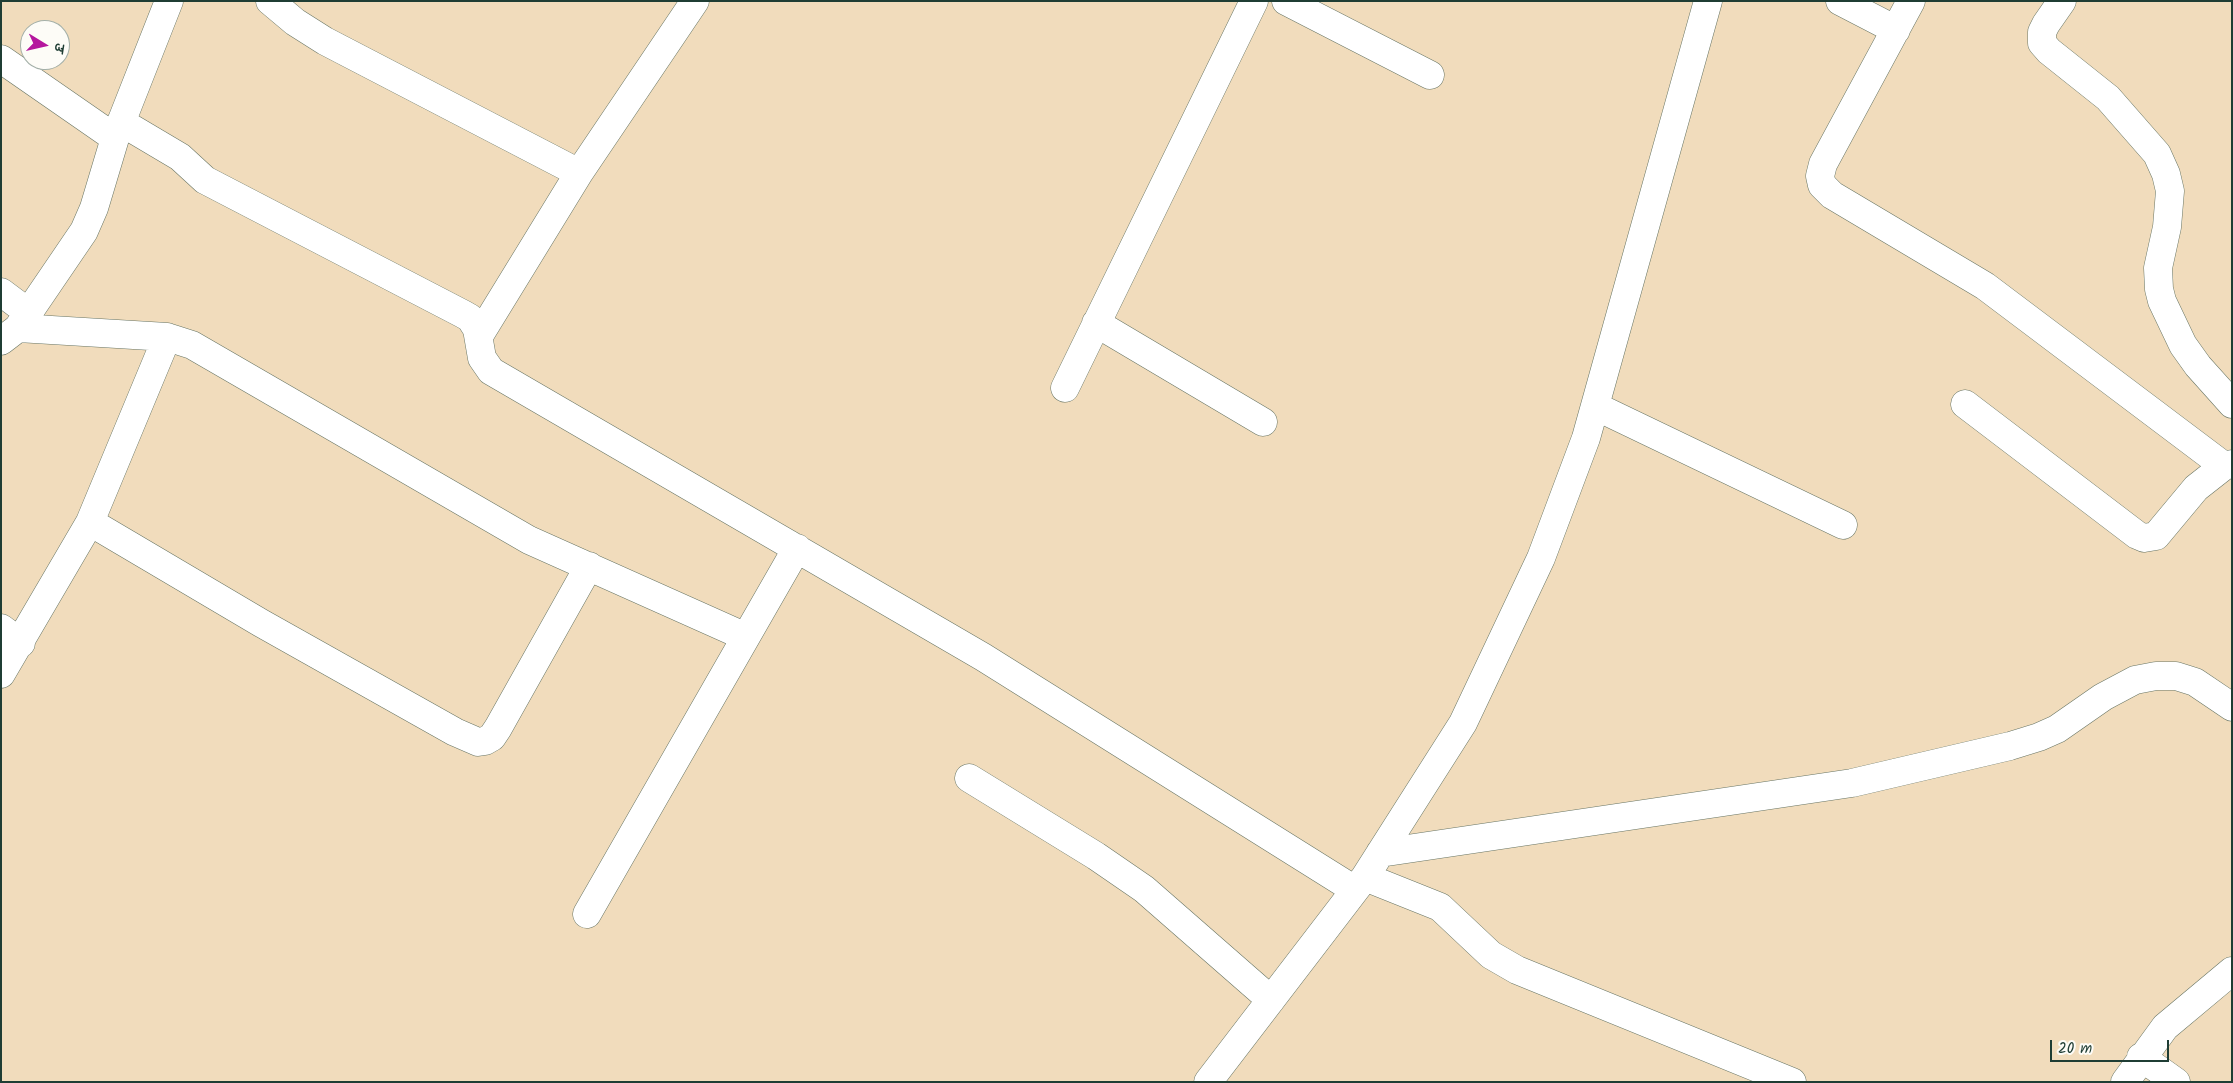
<!DOCTYPE html>
<html>
<head>
<meta charset="utf-8">
<style>
  body { margin:0 }
  #map { position:relative; width:2233px; height:1083px; overflow:hidden; background:#f1dcbc; font-family:Kalam,"Playpen Sans Deva",sans-serif }
  canvas { display:block }
  .frame { position:absolute; inset:0; border:2px solid #1f3d34; pointer-events:none }
  .north { position:absolute; left:20px; top:20px; width:50px; height:50px; box-sizing:border-box; background:#fdfcf7; border:1px solid #a4b0a9; border-radius:50%; rotate:99deg; font-size:14px; font-weight:700; line-height:20px; text-align:center; color:#1f3d34 }
  .north::after { content:''; display:block; margin:auto; width:18px; height:22px; background:#b5179e; clip-path:polygon(50% 0,100% 100%,50% 72%,0 100%) }
  .scale { position:absolute; left:2050px; top:1040px; width:119px; height:22px; box-sizing:border-box; border:2px solid #1f3d34; border-top:0; padding-left:6px; font-size:15px; line-height:18px; white-space:nowrap; color:#1f3d34; -webkit-text-stroke:4px #fdfcf7; paint-order:stroke }
</style>
</head>
<body>
<div id="map">
<canvas width="2233" height="1083"></canvas>
<div class="frame"></div>
<div class="north">उ</div>
<div class="scale">20 m</div>
</div>
<script>
const ctx = document.querySelector('canvas').getContext('2d');
ctx.lineJoin = 'round';
const poly = rows => new Path2D(rows.map(r => 'M' + r).join(''));
function strokePath(path, color, width, dash) { ctx.strokeStyle = color; ctx.lineWidth = width; ctx.lineCap = dash ? 'butt' : 'round'; ctx.setLineDash(dash || []); ctx.stroke(path); }
const minor = poly([
  [270,1,295,22,325,41,579,173],
  [1286,1,1430,75],
  [1840,1,1896,30],
  [1911,1,1823,164,1820,176,1822,185,1832,195,1985,286,2224,466],
  [2062,1,2046,24,2042,32,2042,43,2049,51,2108,98,2157,154,2166,174,2170,191,2167,227,2158,268,2159,289,2162,301,2183,345,2198,366,2232,404],
  [1,59,115,138],
  [121,122,180,157,205,180,463,314,470,318,477,329,482,358,491,371,983,657,1355,890],
  [1,292,29,313],
  [1096,323,1263,422],
  [18,328,167,337,192,345,529,540,746,637],
  [479,336,579,173,695,1],
  [1,341,18,328,84,231,94,208,115,138,169,1],
  [1065,388,1254,1],
  [1965,404,2137,535,2144,538,2156,536,2196,488,2224,466,2232,464],
  [1595,406,1843,525],
  [90,522,261,623,455,732,478,742,485,741,492,737,498,728,589,566],
  [1,628,21,643],
  [1,674,90,522,167,337],
  [969,778,1096,856,1144,889,1271,1000],
  [1380,853,1852,783,2010,746,2039,737,2057,729,2103,697,2135,680,2156,676,2176,676,2195,682,2232,707],
  [1365,877,1440,907,1491,955,1517,970,1792,1082],
  [587,914,797,548],
  [2141,1057,2176,1082],
  [1208,1082,1365,877,1463,723,1541,558,1586,438,1708,1],
  [2125,1082,2165,1027,2232,971]
]);
strokePath(minor, '#687564', 29);
strokePath(minor, '#fff', 28);
</script>
</body>
</html>
